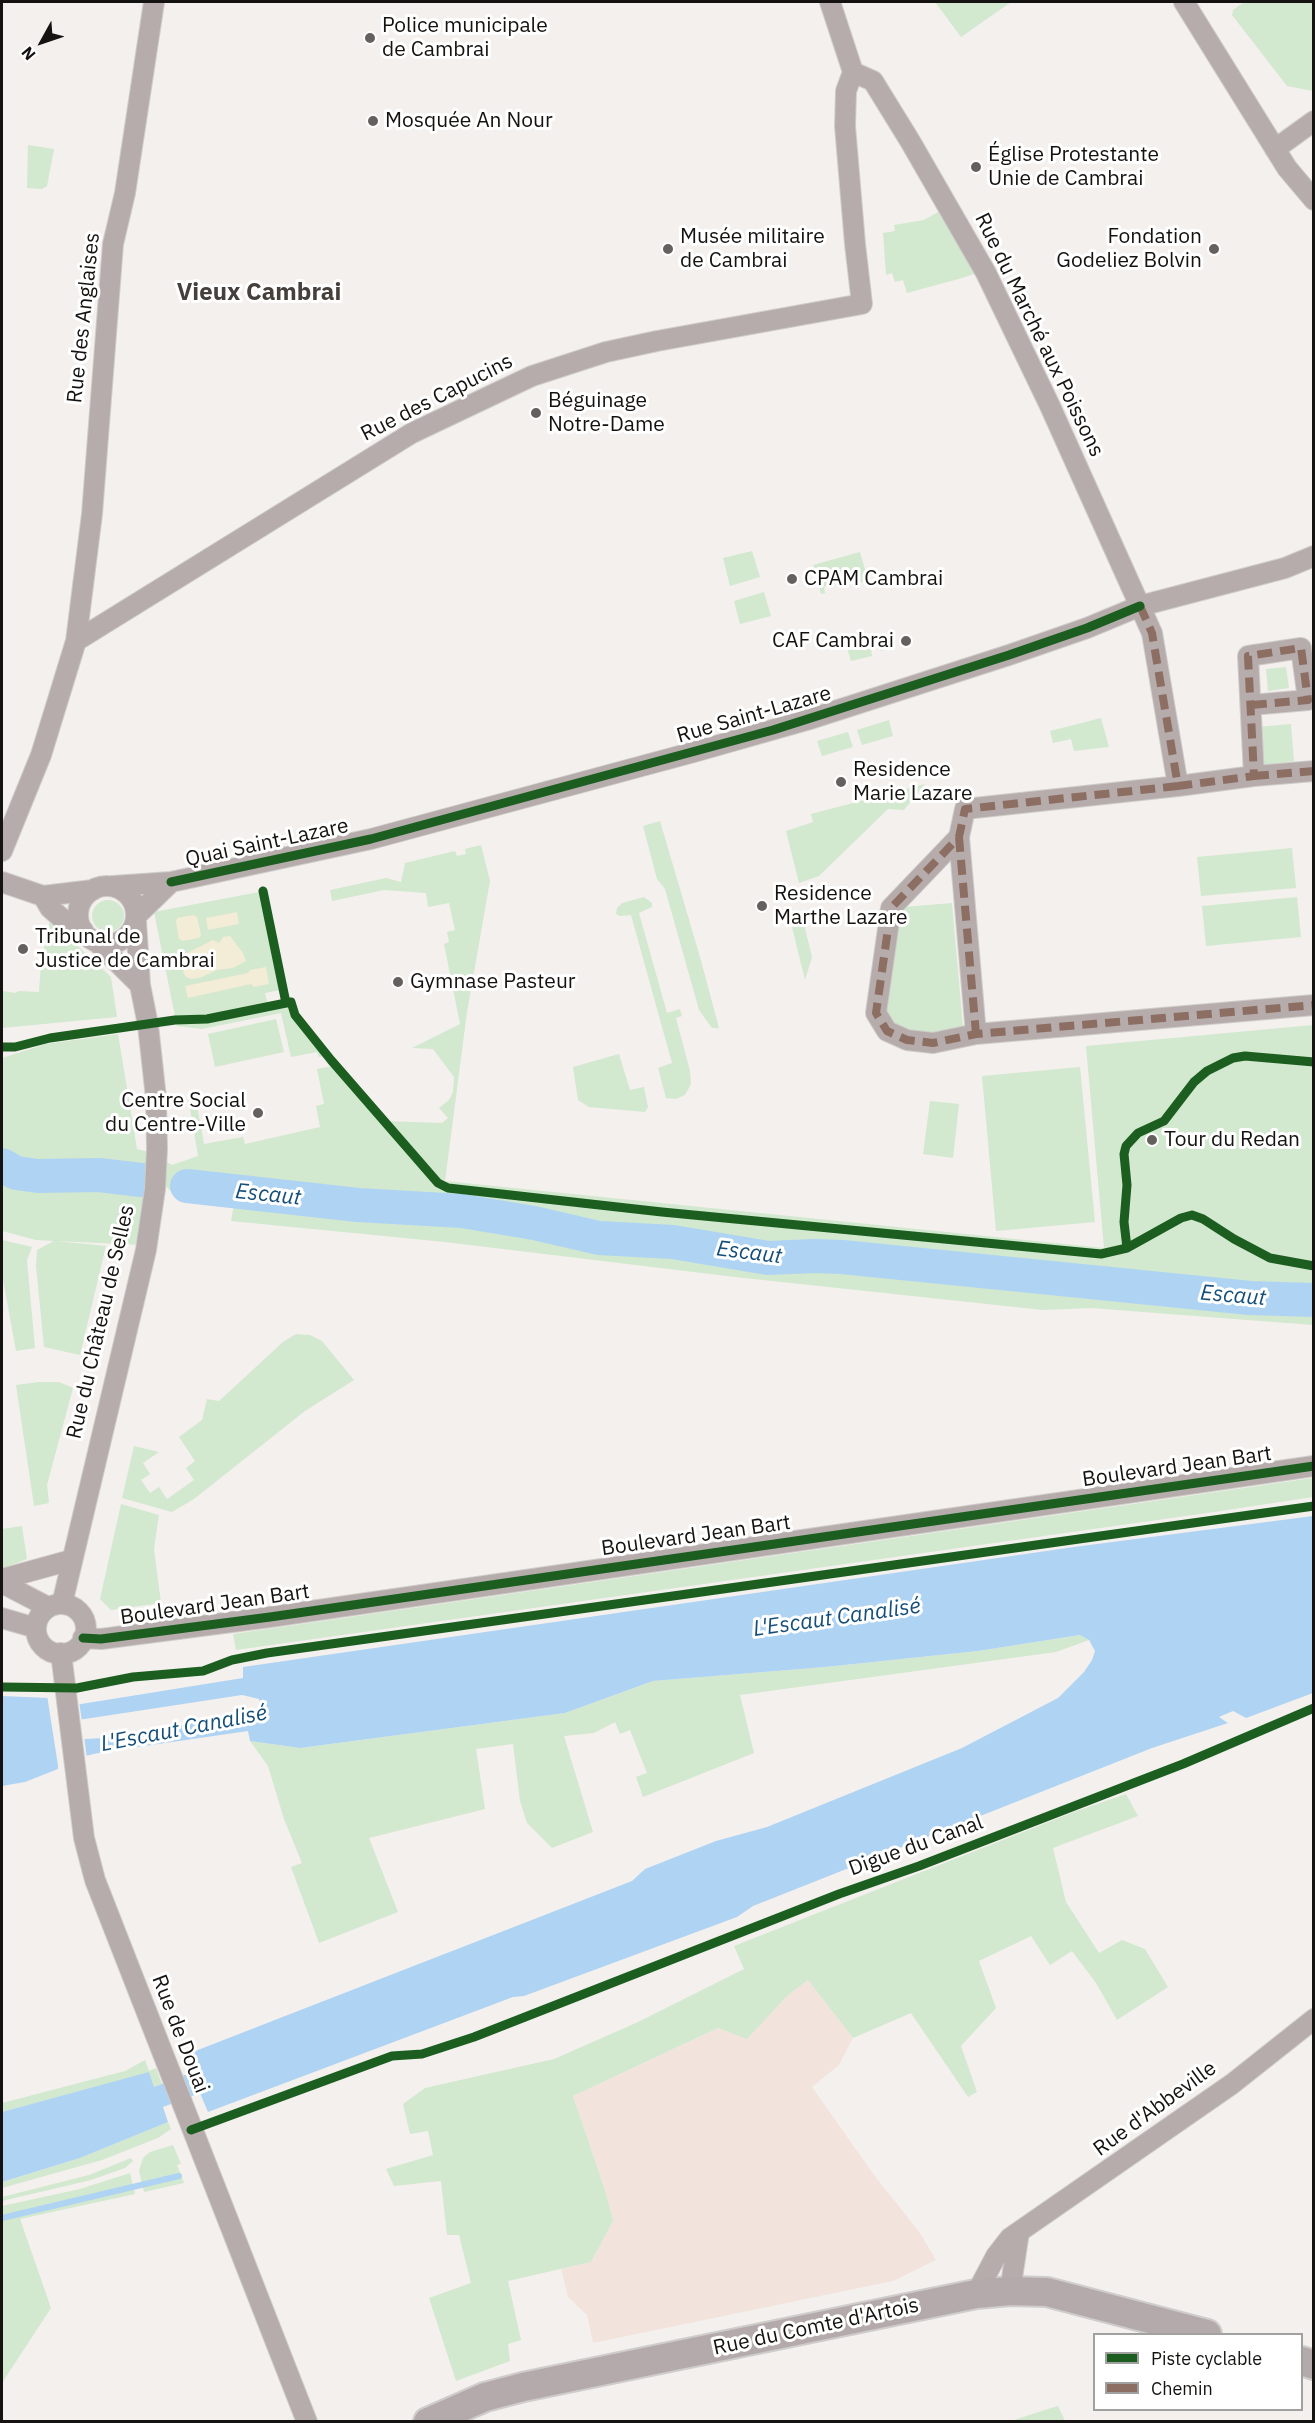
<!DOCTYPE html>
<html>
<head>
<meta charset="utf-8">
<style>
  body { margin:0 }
  #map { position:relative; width:1315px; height:2423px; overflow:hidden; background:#f4f0ed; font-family:"IBM Plex Sans",sans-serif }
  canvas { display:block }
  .frame { position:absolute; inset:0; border:3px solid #151311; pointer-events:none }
  .legend { position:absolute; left:1093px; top:2333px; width:210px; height:78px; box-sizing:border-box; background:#fff; border:2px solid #a1a1a0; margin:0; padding:8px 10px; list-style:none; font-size:18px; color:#151311 }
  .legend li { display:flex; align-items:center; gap:12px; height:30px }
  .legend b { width:30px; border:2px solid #a1a1a0 }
  .north { position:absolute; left:12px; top:12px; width:60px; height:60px; -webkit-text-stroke:4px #fff; paint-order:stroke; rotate:230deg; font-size:16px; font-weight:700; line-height:24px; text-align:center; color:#151311 }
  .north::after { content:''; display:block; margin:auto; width:21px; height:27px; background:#151311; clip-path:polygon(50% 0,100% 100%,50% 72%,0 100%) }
</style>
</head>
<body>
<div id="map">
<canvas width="1315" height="2423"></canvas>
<div class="frame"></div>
<ul class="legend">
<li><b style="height:8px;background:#1b5e20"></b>Piste cyclable</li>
<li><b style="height:8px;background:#8d6e63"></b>Chemin</li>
</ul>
<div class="north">N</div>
</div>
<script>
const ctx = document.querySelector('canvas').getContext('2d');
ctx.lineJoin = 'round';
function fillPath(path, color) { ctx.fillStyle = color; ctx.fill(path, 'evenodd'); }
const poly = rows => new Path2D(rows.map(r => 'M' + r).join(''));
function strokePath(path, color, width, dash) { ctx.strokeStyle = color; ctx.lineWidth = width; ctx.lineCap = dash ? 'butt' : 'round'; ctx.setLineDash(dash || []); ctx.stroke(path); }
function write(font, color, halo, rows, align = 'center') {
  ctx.font = font + ' "IBM Plex Sans",sans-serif'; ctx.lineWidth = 6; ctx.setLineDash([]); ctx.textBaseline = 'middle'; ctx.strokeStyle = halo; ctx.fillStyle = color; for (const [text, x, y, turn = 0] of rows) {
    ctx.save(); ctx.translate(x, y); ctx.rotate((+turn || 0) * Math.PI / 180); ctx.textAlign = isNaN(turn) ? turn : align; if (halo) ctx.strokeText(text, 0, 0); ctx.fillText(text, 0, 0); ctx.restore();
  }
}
const industrial = poly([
  [808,1980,853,2038,839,2065,812,2087,874,2175,920,2233,936,2260,893,2281,593,2343,587,2315,568,2297,561,2269,591,2262,613,2221,606,2193,573,2096,718,2028,747,2038,788,1995]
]);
const green = poly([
  [935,2,1011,2,961,37],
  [1244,2,1313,2,1313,91,1287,86,1232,15,1233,10],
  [28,145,54,149,47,186,42,189,27,188],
  [940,211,975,272,974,274,962,278,907,293,903,280,895,282,892,273,886,275,883,233,895,231,894,225,924,220],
  [752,551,760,577,730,586,723,558],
  [860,552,868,580,855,584,853,579,824,587,825,593,821,594,813,565],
  [764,592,771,616,740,624,734,601],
  [885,634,888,649,880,651,879,648,871,650,872,656,851,661,846,644],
  [1286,667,1289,688,1268,691,1266,669],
  [1101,718,1109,747,1074,751,1071,739,1053,743,1050,731],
  [889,720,893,736,862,745,857,730],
  [1291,724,1294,761,1260,766,1256,727],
  [848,732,853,747,822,756,817,741],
  [925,784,904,810,888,809,819,876,799,883,786,831,813,822,811,814],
  [660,821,700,957,719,1028,712,1028,699,1010,665,889,657,879,643,826],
  [481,845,490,881,467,1012,445,1181,1104,1248,1086,1046,1313,1025,1313,1325,1091,1308,1043,1310,735,1277,445,1242,231,1221,234,1204,179,1201,167,1187,149,1194,143,1245,55,1241,106,1246,80,1355,44,1347,36,1266,37,1250,54,1241,36,1240,2,1231,2,1058,46,1044,118,1034,137,1149,149,1152,172,1165,198,1156,188,1096,195,1094,204,1144,243,1137,245,1144,320,1127,316,1106,324,1104,317,1069,333,1066,381,1121,442,1123,448,1118,439,1108,449,1100,453,1092,454,1077,433,1049,412,1048,460,1024,444,944,449,942,447,932,455,930,449,903,428,907,426,893,384,890,332,901,330,890,386,878,401,882,405,863,455,851,457,856,466,854,465,849],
  [1292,848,1296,888,1201,896,1197,857],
  [259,892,280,990,265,993,269,1009,287,1005,290,1015,325,1056,319,1057,317,1052,291,1057,281,1013,202,1029,177,1026,154,912],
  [644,897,652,903,652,907,639,913,667,1013,680,1009,682,1016,676,1018,690,1071,691,1084,685,1095,676,1099,666,1098,658,1068,672,1063,631,915,620,916,616,914,617,908,622,903],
  [1297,897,1301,937,1206,946,1202,906],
  '92 916a16 16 0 1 1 32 0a16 16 0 1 1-32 0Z',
  [952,903,963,1027,924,1037,899,1032,880,1010,893,920,904,907],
  [802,916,812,957,805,980,790,919],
  [50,920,111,977,117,1017,2,1028,2,991,16,993,18,991,39,992,41,963],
  [276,1019,284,1052,215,1067,208,1034],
  [619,1054,630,1090,644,1087,648,1107,645,1112,589,1107,578,1100,573,1067],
  [1080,1067,1095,1222,996,1231,982,1076],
  [930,1101,959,1104,953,1158,923,1154],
  [2,1240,32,1247,27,1260,35,1348,16,1351,2,1274],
  [296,1334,310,1335,322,1341,354,1380,305,1411,194,1499,172,1512,122,1498,134,1446,159,1452,143,1463,150,1474,141,1480,150,1493,159,1487,167,1499,194,1480,186,1468,195,1461,179,1437,202,1420,207,1399,219,1401,283,1342],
  [39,1382,59,1382,73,1388,47,1485,49,1503,34,1506,16,1385],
  [1313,1478,1313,1497,1214,1512,236,1650,233,1634],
  [121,1504,159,1515,154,1549,161,1603,111,1610,100,1599],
  [22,1526,27,1559,4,1568,2,1567,2,1529],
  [1080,1635,1089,1640,1056,1652,740,1695,754,1753,643,1797,636,1777,647,1773,630,1730,620,1734,615,1722,594,1733,564,1736,593,1832,552,1848,527,1823,520,1801,513,1744,476,1749,485,1809,369,1838,398,1912,319,1943,291,1867,302,1863,284,1819,268,1766,250,1741,300,1748,565,1713,653,1681,825,1667,978,1651],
  [1126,1794,1138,1816,1053,1848,1066,1902,1099,1953,1122,1940,1145,1949,1168,1987,1117,2020,1096,1983,1072,1951,1050,1965,1031,1936,979,1961,996,2008,961,2046,977,2092,968,2097,911,2013,853,2038,808,1980,788,1995,747,2039,718,2028,573,2096,606,2193,613,2221,591,2262,508,2281,521,2340,508,2344,510,2361,456,2381,429,2298,471,2283,459,2235,447,2235,441,2181,394,2186,386,2169,433,2155,428,2131,410,2134,403,2104,425,2088,554,2059,636,2023,744,1969,734,1946,1074,1812],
  [145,2060,149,2071,156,2068,162,2084,154,2087,149,2073,2,2112,2,2103,125,2071],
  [168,2122,171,2129,158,2138,102,2160,2,2188,2,2182,80,2158],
  [173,2145,181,2164,177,2165,184,2183,144,2192,139,2171,143,2158,150,2152],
  [131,2158,133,2161,125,2168,91,2180,2,2201,2,2197,89,2175],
  [130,2173,135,2194,20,2219,51,2308,2,2383,2,2206,80,2189],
  [1058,2406,1065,2421,1011,2421,1051,2408]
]);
const sand = poly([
  [237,912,239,924,208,930,206,918],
  [193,915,197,917,201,935,199,938,182,941,179,939,176,922,177,918],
  [230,936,243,953,246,961,233,968,217,970,202,977,192,979,186,977,183,972,185,967,180,963,187,953,213,940,219,943,223,937],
  [266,967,269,984,254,987,251,984,188,998,185,986,248,973,250,970]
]);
const water = poly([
  [1313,1516,1313,1693,1246,1718,1233,1711,1219,1717,1228,1723,1152,1748,753,1906,737,1917,524,1996,513,1997,208,2112,200,2093,163,2107,168,2122,80,2158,2,2182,2,2112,149,2072,154,2087,162,2084,192,2072,185,2055,632,1881,645,1869,716,1841,767,1827,962,1748,1058,1698,1084,1672,1092,1660,1095,1651,1089,1640,1080,1635,978,1651,825,1667,653,1681,565,1713,300,1748,250,1741,248,1731,103,1752,58,1762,58,1769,25,1782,2,1786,2,1696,48,1698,50,1709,243,1678,243,1667,1074,1547],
  [242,1695,259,1699,261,1706,245,1715,102,1738,55,1741,52,1724]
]);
const pier = poly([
  [47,1695,51,1697,52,1705,79,1701,82,1722,55,1727,57,1738,84,1736,87,1759,61,1765,61,1770,59,1772]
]);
const stream = poly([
  [2,2218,179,2176]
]);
const river = poly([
  [2,1165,16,1173,38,1176,99,1175,141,1180],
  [187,1186,358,1205,462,1211,534,1223,599,1238,673,1242,768,1258,815,1256,842,1257,1250,1298,1314,1300]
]);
const minor = poly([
  [830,2,853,72],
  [1184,2,1287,168,1314,200],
  [853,72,873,81,910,141,986,273,1050,406,1152,633,1178,786,1254,776,1248,656,1301,648,1308,700,1251,705],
  [1275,149,1314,121],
  [76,641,412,433,532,376,606,352,657,341,862,304,855,244,845,126,846,91,853,72],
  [1254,776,1314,771],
  [1178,786,965,809,959,837,891,908,876,1013,887,1031,907,1040,933,1043,976,1034,1314,1005],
  [959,837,976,1034],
  [2,851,41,755,76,641,92,514,113,244,125,193,154,2],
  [2,882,43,896,93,890],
  [113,886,171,882,371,839,694,752,807,720,1009,655,1087,628,1140,606,1285,568,1314,556],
  '78 915a29 29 0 1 1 58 0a29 29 0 1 1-58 0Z',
  [43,896,50,908,67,923,83,930],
  [136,916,171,882],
  [97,942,140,985],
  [2,1579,71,1560],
  [2,1583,48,1607],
  [62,1604,146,1250,155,1189,157,1149,156,1098,148,1025,140,985,136,921],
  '36 1629a25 25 0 1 1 50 0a25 25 0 1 1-50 0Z',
  [2,1618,36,1628],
  [83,1638,101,1639,270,1617,1314,1466],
  [61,1653,84,1838,95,1880,307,2422],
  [1010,2291,1019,2232],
  [976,2294,996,2256,1010,2238,1232,2084,1314,2019]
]);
const secondary = poly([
  [1302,2361,1314,2365],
  [428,2422,485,2397,523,2387,976,2294,1010,2291,1047,2292,1207,2334]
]);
const quiet = poly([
  [1140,606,1152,633,1178,786,1254,776,1248,656,1301,648,1308,700,1251,705],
  [1254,776,1314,771],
  [1178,786,965,809,959,837,891,908,876,1013,887,1031,907,1040,933,1043,976,1034,1314,1005],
  [959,837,976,1034]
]);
const cycleway = poly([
  [171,882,371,839,773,730,1009,655,1087,628,1140,606],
  [263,891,286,1003,291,1002,295,1015,331,1060,438,1183,448,1188,662,1212,1101,1254,1127,1248,1181,1218,1192,1215,1203,1219,1234,1239,1270,1258,1314,1266],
  [2,1047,15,1047,50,1038,175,1020,207,1019,286,1003],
  [1127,1248,1124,1222,1127,1185,1124,1154,1126,1146,1138,1133,1164,1121,1194,1082,1207,1071,1233,1058,1245,1056,1314,1062],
  [83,1638,101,1639,270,1617,1314,1466],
  [2,1687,77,1688,133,1677,203,1671,232,1660,267,1653,1314,1506],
  [191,2130,392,2056,422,2054,474,2037,839,1894,919,1866,1183,1764,1314,1708]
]);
const markers = [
  [370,38,6,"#63605e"],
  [373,121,6,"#63605e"],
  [976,167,6,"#63605e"],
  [668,249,6,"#63605e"],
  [1214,249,6,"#63605e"],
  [536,413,6,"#63605e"],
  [792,579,6,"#63605e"],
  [906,641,6,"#63605e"],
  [841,782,6,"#63605e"],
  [762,906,6,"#63605e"],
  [23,949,6,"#63605e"],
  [398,982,6,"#63605e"],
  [258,1113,6,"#63605e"],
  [1152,1140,6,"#63605e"]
];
const poiNames = [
  ["Police municipale",382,26],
  ["de Cambrai",382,50],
  ["Mosquée An Nour",385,121],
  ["Église Protestante",988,155],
  ["Unie de Cambrai",988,179],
  ["Musée militaire",680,237],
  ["de Cambrai",680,261],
  ["Fondation",1202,237,"right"],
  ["Godeliez Bolvin",1202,261,"right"],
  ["Béguinage",548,401],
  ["Notre-Dame",548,425],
  ["CPAM Cambrai",804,579],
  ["CAF Cambrai",894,641,"right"],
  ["Residence",853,770],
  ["Marie Lazare",853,794],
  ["Residence",774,894],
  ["Marthe Lazare",774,918],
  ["Tribunal de",35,937],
  ["Justice de Cambrai",35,961],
  ["Gymnase Pasteur",410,982],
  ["Centre Social",246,1101,"right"],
  ["du Centre-Ville",246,1125,"right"],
  ["Tour du Redan",1164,1140]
];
const streetNames = [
  ["Rue des Anglaises",84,318,-84],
  ["Rue du Marché aux Poissons",1039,335,64],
  ["Rue des Capucins",437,398,-27],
  ["Rue Saint-Lazare",754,715,-16],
  ["Quai Saint-Lazare",267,843,-12],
  ["Rue du Château de Selles",101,1322,-77],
  ["Boulevard Jean Bart",1177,1467,-8],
  ["Boulevard Jean Bart",696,1536,-8],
  ["Boulevard Jean Bart",215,1605,-8],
  ["Digue du Canal",916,1846,-20],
  ["Rue de Douai",180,2034,69],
  ["Rue d'Abbeville",1155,2109,-36],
  ["Rue du Comte d'Artois",816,2327,-12]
];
const waterNames = [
  ["Escaut",268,1195,6],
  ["Escaut",749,1253,7],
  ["Escaut",1233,1296,5],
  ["L'Escaut Canalisé",837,1618,-8],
  ["L'Escaut Canalisé",184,1729,-11]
];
const quarterNames = [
  ["Vieux Cambrai",259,293]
];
fillPath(industrial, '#f2e4dd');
fillPath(green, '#d2e8cf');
fillPath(sand, '#f3ecd6');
fillPath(water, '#afd3f3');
fillPath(pier, '#f4f0ed');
strokePath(stream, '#afd3f3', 6);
strokePath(river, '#afd3f3', 34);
strokePath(minor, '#cfcdcb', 22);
strokePath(secondary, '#cfcdcb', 32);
strokePath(minor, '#b6acac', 20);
strokePath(secondary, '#b5aaab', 28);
strokePath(quiet, '#8d6e63', 8, [15, 8]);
strokePath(cycleway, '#1b5e20', 9);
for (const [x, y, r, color] of markers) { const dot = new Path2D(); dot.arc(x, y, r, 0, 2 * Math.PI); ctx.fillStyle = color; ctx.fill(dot); strokePath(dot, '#fff', 2); }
write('21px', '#151311', '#fff', poiNames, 'left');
write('21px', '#151311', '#fff', streetNames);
write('italic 22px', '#144e79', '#fff', waterNames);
write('bold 24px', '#45403b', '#fff', quarterNames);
</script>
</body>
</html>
